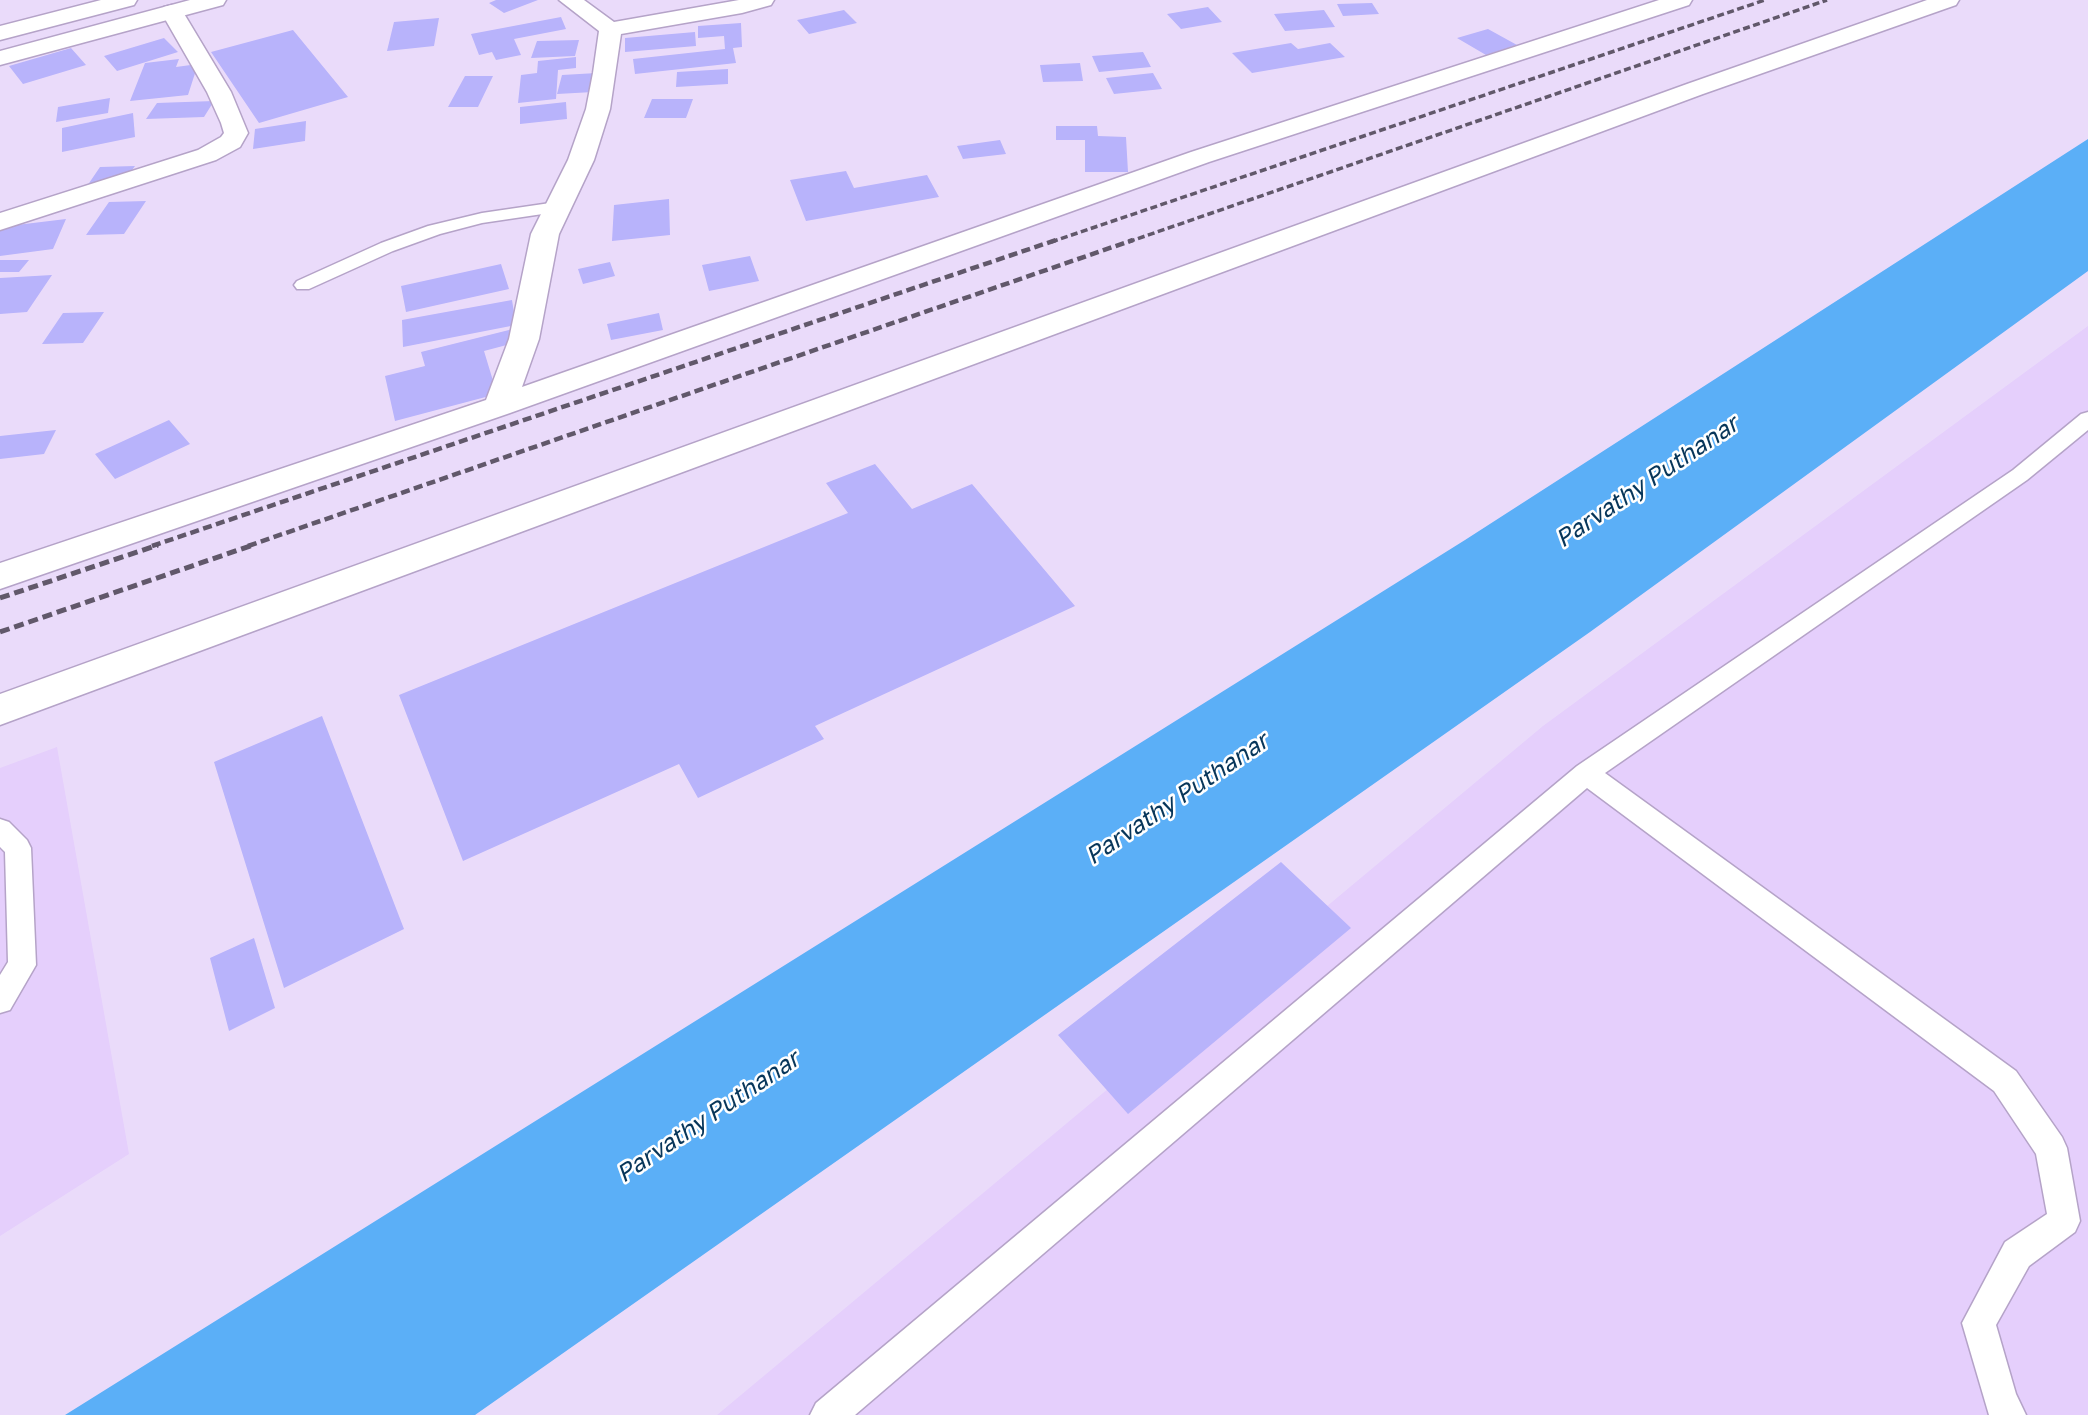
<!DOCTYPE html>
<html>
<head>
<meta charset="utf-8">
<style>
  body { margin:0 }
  canvas { display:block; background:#eadbfa }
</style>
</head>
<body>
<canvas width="2088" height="1415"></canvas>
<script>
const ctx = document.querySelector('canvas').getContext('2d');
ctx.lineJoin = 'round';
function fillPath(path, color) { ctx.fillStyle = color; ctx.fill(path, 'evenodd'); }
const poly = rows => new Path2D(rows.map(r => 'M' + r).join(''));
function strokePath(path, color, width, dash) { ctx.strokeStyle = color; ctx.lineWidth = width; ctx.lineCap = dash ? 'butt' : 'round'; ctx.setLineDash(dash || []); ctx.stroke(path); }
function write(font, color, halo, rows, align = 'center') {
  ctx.font = font + ' "Golos Text",sans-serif'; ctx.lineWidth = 5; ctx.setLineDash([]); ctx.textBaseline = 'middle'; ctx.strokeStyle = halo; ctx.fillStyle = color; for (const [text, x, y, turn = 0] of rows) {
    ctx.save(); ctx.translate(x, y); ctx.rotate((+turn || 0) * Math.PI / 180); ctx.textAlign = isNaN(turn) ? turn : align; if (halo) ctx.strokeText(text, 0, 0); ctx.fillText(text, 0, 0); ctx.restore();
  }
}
const built = poly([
  [2088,326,2088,1415,717,1415,1543,726],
  [57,747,129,1154,0,1236,0,768]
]);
const water = poly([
  [2088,139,2088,271,1590,632,475,1415,65,1415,1465,540]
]);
const building = poly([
  [496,0,538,0,504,13,489,3],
  [1372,3,1379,14,1343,16,1337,4],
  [1208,7,1222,22,1181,29,1167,14],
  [844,10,857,23,809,34,797,20],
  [1324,10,1335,27,1285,31,1274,14],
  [561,17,566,29,514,39,521,55,496,60,492,52,479,55,471,34],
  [439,18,434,46,387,51,394,22],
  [741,23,742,47,733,48,736,63,635,74,633,59,725,49,724,36,698,38,698,26],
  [1488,29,1517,45,1486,55,1457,38],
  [293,30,348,97,259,123,211,52],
  [695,32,696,46,625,52,625,38],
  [164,38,178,52,117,71,104,56],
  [579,40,575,56,531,58,537,41],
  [1291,43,1298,49,1330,43,1345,57,1252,73,1232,53],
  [71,48,86,65,23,84,9,66],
  [1143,52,1151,67,1099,72,1092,56],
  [576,57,576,68,558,70,556,99,518,103,521,75,537,73,538,61],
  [179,59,176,67,198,64,188,95,130,101,145,63],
  [1080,63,1083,81,1043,82,1040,65],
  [728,69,728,84,676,87,677,72],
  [597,73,593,92,557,94,562,75],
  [1153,73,1162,89,1114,94,1106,78],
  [465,76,493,76,478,107,448,107],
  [110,98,108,113,56,122,58,107],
  [652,99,693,99,686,118,644,118],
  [214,101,204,117,146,119,157,103],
  [566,102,567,119,520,124,520,107],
  [133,113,135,137,62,152,62,128],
  [306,121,305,141,253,149,255,129],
  [1056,126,1097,126,1098,136,1126,137,1128,172,1085,172,1085,140,1056,140],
  [1000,140,1006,154,963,159,957,146],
  [135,166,120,187,85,189,100,167],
  [846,171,854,188,927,175,939,197,806,221,790,180],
  [669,199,670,235,612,241,614,205],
  [146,201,124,234,86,235,109,202],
  [66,219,53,249,0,256,0,227],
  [750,256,759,281,709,291,702,265],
  [0,260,29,260,19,272,0,272],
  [610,262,615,276,583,284,578,269],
  [501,264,509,289,406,312,401,286],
  [52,275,27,312,0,314,0,278],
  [512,300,516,325,403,347,402,320],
  [104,312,83,343,42,344,63,313],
  [659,313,663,330,611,340,607,324],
  [513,329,518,342,484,351,497,394,395,421,385,376,425,366,421,352],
  [169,420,190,444,115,479,95,454],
  [56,430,44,454,0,459,0,436],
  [875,464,912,509,972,484,1075,606,815,726,824,739,698,798,679,764,463,861,399,695,848,513,826,483],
  [322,716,404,929,284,988,214,762],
  [1281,862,1351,928,1128,1114,1058,1035],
  [254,938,275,1008,229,1031,210,958]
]);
const service = poly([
  [557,202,563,203,565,207,563,211,482,223,440,234,393,251,309,289,297,289,294,285,297,281,381,243,428,226,482,213,557,202],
  [2088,412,2088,430,2027,480,1605,773,2016,1071,2062,1137,2067,1148,2080,1221,2075,1232,2029,1266,1996,1325,2016,1394,2026,1415,1989,1415,1962,1323,2005,1242,2047,1214,2036,1154,1994,1091,1587,788,855,1415,810,1415,816,1403,1577,766,2013,470,2081,414,2088,412],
  [0,819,9,822,27,840,31,848,36,965,10,1010,0,1013,0,975,8,962,5,852,0,847,0,819]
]);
const minor = poly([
  [559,0,584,0,614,22,739,0,774,0,771,5,742,13,621,34,610,109,594,160,559,234,539,339,522,387,1191,152,1659,0,1692,0,1689,5,1209,162,510,413,0,589,0,563,486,400,509,339,531,234,568,160,586,109,593,73,599,31,559,0],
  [172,5,180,7,231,92,248,133,240,147,216,160,0,230,0,213,198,150,221,137,224,133,221,123,207,92,161,12,164,7,172,5]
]);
const tertiary = poly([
  [190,0,226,0,223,5,0,65,0,51,190,0]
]);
const secondary = poly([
  [1927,0,1959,0,1956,5,1703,94,0,725,0,694,1687,84,1927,0]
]);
const trunk = poly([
  [101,0,137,0,134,5,0,40,0,26,101,0]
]);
const railFar2 = poly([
  [1051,242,1765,0],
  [1128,242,1827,0]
]);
const railFar1 = poly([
  [152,546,1056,240],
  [248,546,1133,240]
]);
const rail = poly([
  [0,598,158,545],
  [0,632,253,545]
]);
const waterNames = [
  ["Parvathy Puthanar",1647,482,-34],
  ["Parvathy Puthanar",1177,799,-34],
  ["Parvathy Puthanar",708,1117,-34]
];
fillPath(built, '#e5cffc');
fillPath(water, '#5baff7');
fillPath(building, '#b8b3fb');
strokePath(service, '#b5a3c8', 3);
strokePath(minor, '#b5a3c8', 3);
strokePath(tertiary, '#b5a3c8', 3);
strokePath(secondary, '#b5a3c8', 3);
strokePath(trunk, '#b5a3c8', 3);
fillPath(service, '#fff');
fillPath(minor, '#fff');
fillPath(tertiary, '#fff');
fillPath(secondary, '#fff');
fillPath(trunk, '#fff');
strokePath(railFar2, '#61586a', 3.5, [7, 3.5]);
strokePath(railFar1, '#61586a', 4.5, [9, 4.5]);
strokePath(rail, '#61586a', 5, [10, 5]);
write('italic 24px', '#07365a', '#fff', waterNames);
</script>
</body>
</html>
